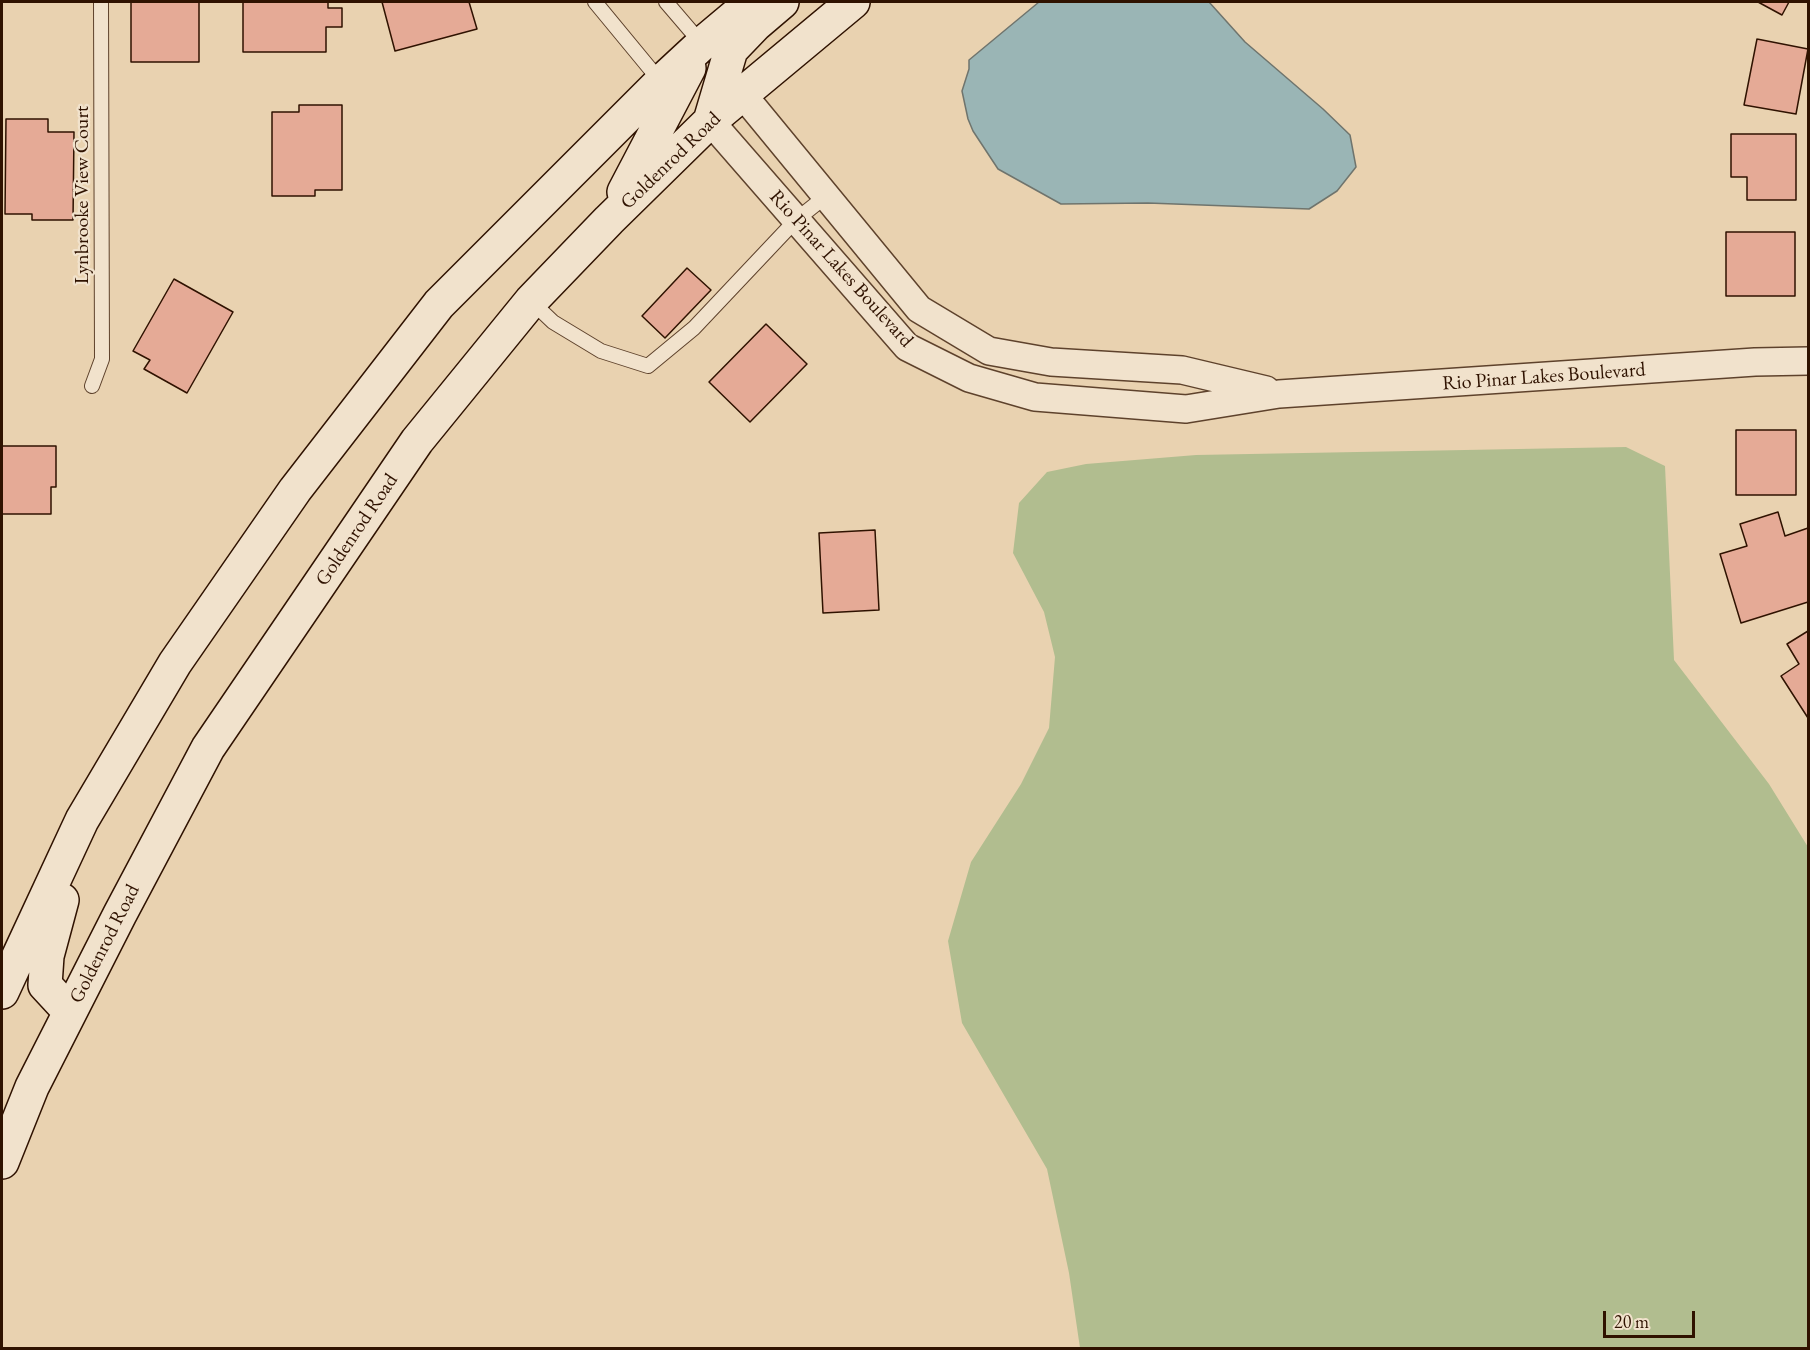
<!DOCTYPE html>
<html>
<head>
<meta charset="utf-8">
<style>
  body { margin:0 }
  #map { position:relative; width:1810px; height:1350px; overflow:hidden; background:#e9d2b0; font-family:"EB Garamond",serif }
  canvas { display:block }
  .frame { position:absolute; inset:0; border:3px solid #2f1200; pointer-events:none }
  .scale { position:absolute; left:1603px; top:1311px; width:92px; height:27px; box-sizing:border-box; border:3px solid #2f1200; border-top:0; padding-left:8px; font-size:18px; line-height:21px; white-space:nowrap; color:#2f1200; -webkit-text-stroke:4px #f1e2cc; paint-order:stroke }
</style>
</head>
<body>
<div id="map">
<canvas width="1810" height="1350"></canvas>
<div class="frame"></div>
<div class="scale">20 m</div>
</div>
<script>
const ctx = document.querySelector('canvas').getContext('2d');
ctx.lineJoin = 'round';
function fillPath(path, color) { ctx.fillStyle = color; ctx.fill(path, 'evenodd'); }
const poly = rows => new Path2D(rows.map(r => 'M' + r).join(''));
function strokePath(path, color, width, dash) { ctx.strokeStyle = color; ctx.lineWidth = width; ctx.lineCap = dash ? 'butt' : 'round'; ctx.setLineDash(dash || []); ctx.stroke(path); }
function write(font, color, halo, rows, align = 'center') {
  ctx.font = font + ' "EB Garamond",serif'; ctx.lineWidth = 4.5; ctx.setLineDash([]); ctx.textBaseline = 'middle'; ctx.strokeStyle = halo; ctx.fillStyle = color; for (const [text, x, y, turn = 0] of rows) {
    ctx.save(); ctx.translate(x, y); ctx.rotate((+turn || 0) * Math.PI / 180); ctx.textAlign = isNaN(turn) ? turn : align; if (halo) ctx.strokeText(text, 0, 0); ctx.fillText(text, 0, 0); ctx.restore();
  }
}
const green = poly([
  [1626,447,1665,466,1674,660,1769,784,1808,847,1808,1348,1080,1348,1069,1273,1047,1169,962,1023,948,941,971,862,1021,784,1049,728,1055,657,1044,612,1013,553,1019,503,1047,472,1086,464,1196,455]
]);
const water = poly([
  [1039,2,1209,2,1245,42,1323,109,1350,135,1356,167,1337,191,1309,209,1148,203,1061,204,998,169,973,131,968,119,962,91,969,69,969,60,1039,2]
]);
const building = poly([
  [131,2,199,2,199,62,131,62,131,2],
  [243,2,328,2,328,8,342,8,342,27,326,27,326,52,243,52,243,2],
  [382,2,469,2,477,29,395,51,382,2],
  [1758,2,1789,2,1782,15,1758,2],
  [1757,39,1808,49,1796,114,1744,105,1757,39],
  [299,105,342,105,342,190,315,190,315,196,272,196,272,112,299,112,299,105],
  [6,119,48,119,48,132,74,132,73,220,32,220,32,214,5,214,6,119],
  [1731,134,1796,134,1796,200,1747,200,1747,177,1731,177,1731,134],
  [1726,232,1795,232,1795,296,1726,296,1726,232],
  [687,268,711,290,665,338,642,316,687,268],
  [174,279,233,312,187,393,144,369,150,360,133,351,174,279],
  [766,324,807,364,750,422,709,382,766,324],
  [1736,430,1796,430,1796,495,1736,495,1736,430],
  [2,446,56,446,56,487,51,487,51,514,2,514,2,446],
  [1778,512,1785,536,1808,528,1808,602,1741,623,1720,554,1747,546,1740,524,1778,512],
  [875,530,879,610,823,613,819,533,875,530],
  [1808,631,1808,718,1781,676,1799,664,1787,644,1808,631]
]);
const lane = poly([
  [595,2,661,82],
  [666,2,702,44],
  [531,301,553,322,601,351,648,366,694,328,796,220,826,196],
  [92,386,102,359,101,2]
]);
const street = poly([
  [743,95,919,309,989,351,1051,362,1182,370,1266,390],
  [710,121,907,347,969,378,1035,397,1186,409,1279,394,1755,362,1808,361]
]);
const secondary = poly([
  [710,121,731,50,755,25,782,2],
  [624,192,689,68],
  [62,900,47,956,45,985,70,1012],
  [2,992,82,820,175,663,295,490,439,304,661,82,702,44,752,2],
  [2,1162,32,1087,120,914,208,748,417,441,531,301,609,220,710,121,853,2]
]);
const streetNames = [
  ["Goldenrod Road",671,161,-44],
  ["Lynbrooke View Court",83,195,-90],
  ["Rio Pinar Lakes Boulevard",841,269,48],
  ["Rio Pinar Lakes Boulevard",1544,377,-4],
  ["Goldenrod Road",357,530,-56],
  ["Goldenrod Road",105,944,-63]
];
fillPath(green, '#b1bd8f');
fillPath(water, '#9ab5b5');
strokePath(water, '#6f746d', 1.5);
fillPath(building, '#e5aa96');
strokePath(building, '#2f1200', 1.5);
strokePath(lane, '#5e422c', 16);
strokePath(street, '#5e422c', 30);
strokePath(secondary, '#2f1200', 36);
strokePath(lane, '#f1e2cc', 14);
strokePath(street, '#f1e2cc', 27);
strokePath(secondary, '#f1e2cc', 33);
write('20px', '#2f1200', '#f1e2cc', streetNames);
</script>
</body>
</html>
